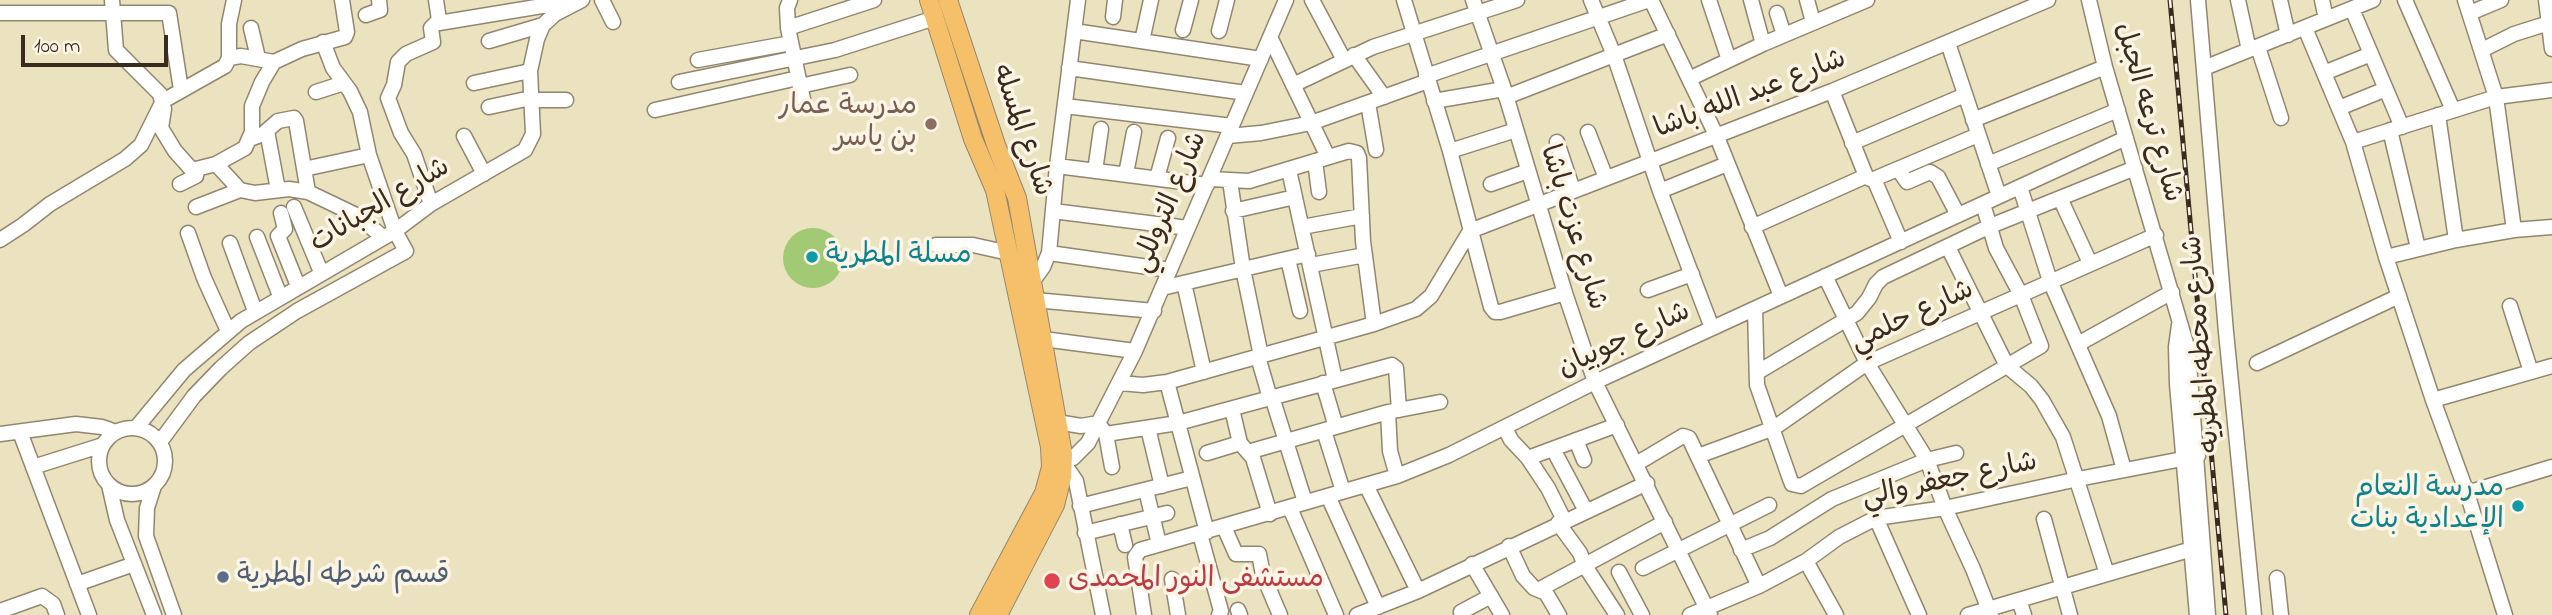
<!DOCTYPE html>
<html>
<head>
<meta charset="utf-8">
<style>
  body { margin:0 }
  #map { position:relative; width:2552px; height:615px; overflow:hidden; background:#ebe2bf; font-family:"Indie Flower",sans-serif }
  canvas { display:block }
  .scale { position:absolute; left:21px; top:35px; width:147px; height:32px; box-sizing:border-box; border:4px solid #3b2a1e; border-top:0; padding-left:9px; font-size:21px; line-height:24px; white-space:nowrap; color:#3b2a1e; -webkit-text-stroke:5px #fcf5e5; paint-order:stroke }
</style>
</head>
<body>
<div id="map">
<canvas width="2552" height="615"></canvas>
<div class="scale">100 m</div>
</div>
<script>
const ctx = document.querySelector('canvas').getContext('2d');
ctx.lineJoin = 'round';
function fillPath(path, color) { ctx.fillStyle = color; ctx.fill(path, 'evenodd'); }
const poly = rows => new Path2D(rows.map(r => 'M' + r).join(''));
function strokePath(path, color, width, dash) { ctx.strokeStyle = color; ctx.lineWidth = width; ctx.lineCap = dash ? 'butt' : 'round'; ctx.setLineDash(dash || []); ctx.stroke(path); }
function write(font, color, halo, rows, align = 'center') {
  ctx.font = font + ' "Indie Flower","Playpen Sans Arabic",sans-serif'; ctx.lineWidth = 7; ctx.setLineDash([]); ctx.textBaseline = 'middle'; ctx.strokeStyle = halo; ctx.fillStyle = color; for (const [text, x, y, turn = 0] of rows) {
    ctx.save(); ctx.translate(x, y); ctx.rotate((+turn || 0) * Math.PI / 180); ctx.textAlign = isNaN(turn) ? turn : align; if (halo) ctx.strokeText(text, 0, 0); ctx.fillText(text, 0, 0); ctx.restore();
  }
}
const green = poly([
  '783 258a30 30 0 1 1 60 0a30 30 0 1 1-60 0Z'
]);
const minor = poly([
  [112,0,116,50,160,94,164,109,161,128,175,151,192,170,216,164,240,190,255,193,289,189,308,192,356,215,383,237],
  [602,0,613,22],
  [790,0,787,8,788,28,803,99],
  [1312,0,1344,60],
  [1404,0,1450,151,1491,307,1495,312,1500,312,1565,293],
  [1473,0,1504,89,1565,293,1595,382,1710,615],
  [1591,0,1614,55,1660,191,1712,328],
  [1651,0,1717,137,1781,296],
  [1709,0,1729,60],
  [1751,0,1763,44],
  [1807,0,1813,22],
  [2089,0,2105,67,2188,350,2208,615],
  [2198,0,2226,332,2254,615],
  [2238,0,2249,50],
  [2280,0,2288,35],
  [2322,0,2326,19],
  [2405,0,2453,110],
  [2465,0,2496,97,2514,230],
  [2546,0,2552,49],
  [2352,9,2402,127],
  [0,13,169,13,181,90],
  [1777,13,1784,35],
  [2470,13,2501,0],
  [366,15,380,10,379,0],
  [1113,17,1115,0],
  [439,23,566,2],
  [251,28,258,58],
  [788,28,874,0],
  [2305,28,2353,142,2386,257,2433,400,2467,493,2505,615],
  [1183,30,1191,0],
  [1074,31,1261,59],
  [1219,31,1227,0],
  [1270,37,1328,157],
  [489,41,543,25],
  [1142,41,1151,0],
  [1948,43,1999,196],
  [2258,47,2281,118],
  [2482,50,2514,34,2549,23],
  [1354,55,1384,97],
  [698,60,791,43],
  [274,62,302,49,345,37,347,32,342,0],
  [1069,68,1246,93],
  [2204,68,2373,0],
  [2324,73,2371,54],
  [1426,76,1649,0],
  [1691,78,1763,44,1867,0],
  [679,82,835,50,935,18],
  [474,83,530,71],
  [1293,85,1373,47,1517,0],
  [800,86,850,75],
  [1832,91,1866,176,1870,179,1874,179,1978,135],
  [316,92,344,83],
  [1506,97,1668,34],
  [532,100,566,100],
  [1434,101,1504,89],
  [1368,103,1376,150],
  [1065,106,1232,126],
  [489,107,531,98],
  [2339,108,2386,89],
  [655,110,798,78],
  [2438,115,2456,240],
  [1973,120,2105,67],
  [2390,130,2418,248],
  [267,131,278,190],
  [1588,132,1606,178],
  [464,136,484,174],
  [1228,136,1261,133,1311,123,1428,81],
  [250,139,263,134,278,121,294,118,296,121,308,192],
  [1557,142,1573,190],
  [2353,142,2496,97,2552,90],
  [1852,143,1965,95],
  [1450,151,1516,130],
  [1315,161,1319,192],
  [216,164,245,148,252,132,252,106,262,82,274,62,241,56,229,58],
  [1988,164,2118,110],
  [1057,166,1207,185],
  [304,169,369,155],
  [1898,169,1907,182,1930,172,1938,177,1958,215],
  [1289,170,1335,380],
  [1095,171,1101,129],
  [1126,174,1134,132],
  [1157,178,1168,138],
  [1210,179,1249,181,1349,151,1357,153,1359,158,1363,241,1374,324],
  [1874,179,1901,242],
  [1230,181,1243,269,1261,356],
  [180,184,196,176,197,170],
  [1491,184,1528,171],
  [2020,187,2050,281,2109,416,2124,470],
  [1660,191,1727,164],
  [2060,198,2090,263],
  [431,204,414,154,401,133,388,98,394,85,398,62,406,54,433,42,431,28,439,20,436,0],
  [196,207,240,190],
  [294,207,321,272],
  [1053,211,1188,228],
  [1233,211,1295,197],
  [281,213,285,229,278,236,298,286],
  [1302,227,1362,216],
  [1752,227,1866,176],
  [188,233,204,278,228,331],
  [257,237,280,296],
  [0,240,23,225,50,204,125,159,141,145,163,101,225,66,229,58,229,24,234,0],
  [230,243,255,311],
  [936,245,973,245,1009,253],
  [1948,247,2007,366,2031,386,2042,400,2063,437,2107,574],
  [1049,253,1170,270],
  [2386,257,2456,240,2514,230,2552,227],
  [1288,259,1300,311],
  [1311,265,1365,255],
  [1825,276,1867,363,1927,460,1945,508,1973,569,1991,615],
  [1032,282,1043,267,1049,253,1057,166,1078,0],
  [1184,283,1204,372],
  [1162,288,1308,254],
  [1648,290,1692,274],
  [1035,300,1154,311],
  [2510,306,2531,372],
  [1755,309,1757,385,1790,479,1792,484,1801,486,2041,346,2021,295,1996,248,1983,204],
  [2179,325,2176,347,2177,384,2197,615],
  [1043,339,1135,351],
  [2078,344,2172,292],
  [1258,357,1270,398],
  [2257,363,2399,296],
  [1758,372,1857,313,1869,298,1876,284,1883,277,1988,227,2135,168],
  [1167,382,1207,532],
  [1120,383,1143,385,1167,382,1374,324,1416,309,1431,296,1470,231,1832,91,2048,0],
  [1323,383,1336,427],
  [1272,397,1305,502],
  [2433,400,2552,366],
  [1232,409,1240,443,1253,458,1270,514],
  [1388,412,1390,451,1397,476],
  [1057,422,1081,426,1098,423],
  [1098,423,1106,434,1178,423,1392,365,1396,368,1399,410],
  '99 461a33 33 0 1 1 66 0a33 33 0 1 1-66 0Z',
  [136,428,184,370,241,321,395,231,431,204,525,150,533,134,530,71,537,39,543,25,555,14,582,0],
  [1148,428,1162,486],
  [1505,428,1511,440,1528,458,1548,488,1564,520],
  [1324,431,1343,491],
  [20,432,89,615],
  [0,434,76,424,102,427,116,432],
  [1106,434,1112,467],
  [1576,440,1584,460],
  [160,442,194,396,221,368,249,343,297,311,406,251,395,231,369,155,360,112,350,91,333,68,323,42],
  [1553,449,1586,511],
  [1248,452,1388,412,1440,402],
  [1207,453,1240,443],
  [1698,456,1774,428,1867,363,2156,235],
  [1528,458,1617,425],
  [1636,464,1683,436,1689,438,1759,586],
  [33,467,103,445],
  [109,485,117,520,154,615],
  [1366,485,1418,591],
  [154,486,147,508,146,536,174,615],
  [1146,490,1159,544],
  [2467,493,2552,467],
  [1328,496,1378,607],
  [1080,506,1192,478],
  [1290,508,1336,615],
  [1876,518,1919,615],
  [2044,519,2070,615],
  [1558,523,1580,553,1585,566,1617,615],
  [1120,524,1125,545],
  [1224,527,1236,554,1259,554,1263,575,1280,615],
  [1085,533,1167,513],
  [1200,534,1221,611,1219,615],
  [1509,546,1523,576,1534,588,1546,593,1559,615],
  [1741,550,1770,538,1832,499,1927,460,1956,453],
  [1806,561,1836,615],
  [1472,564,1502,615],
  [1643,568,1769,505],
  [1619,572,1642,615],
  [2277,578,2281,615],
  [1172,579,1178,615],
  [77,584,134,564],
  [1540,589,1665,522],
  [2019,600,2024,615],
  [1238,610,1240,615],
  [0,611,42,596,53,604,57,615],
  [1461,612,1491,596],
  [1103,615,1076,481,1063,462,1073,458,1088,443,1135,351,1286,0],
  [1144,615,1135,557,1140,550,1397,476,1449,455,1595,382,2126,138],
  [1357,615,1418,591,1647,483],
  [1690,615,1759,586,1806,561,1839,537,1876,518,1945,508,2078,479,2198,456],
  [1968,615,2192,549]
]);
const major = poly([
  [929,0,973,139,995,190,1050,447,1051,467,1044,493,979,615],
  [948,0,996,145,1017,198,1063,454,1062,477,1055,505,998,615]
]);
const rail = poly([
  [2170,0,2226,615]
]);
const markers = [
  [931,124,7,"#8d6e63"],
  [812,257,7,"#0f9aa8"],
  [2518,506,7,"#0f9aa8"],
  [223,577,7,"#5c6f8a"],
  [1052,581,9,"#e0444e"]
];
const streetNames = [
  ["شارع عبد الله باشا",1751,96,-21],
  ["شارع ترعه الجبل",2146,113,74],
  ["شارع المسله",1020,131,71],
  ["شارع التروللي",1172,203,-67],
  ["شارع الجبانات",381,207,-31],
  ["شارع عزت باشا",1571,228,73],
  ["شارع حلمي",1913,318,-25],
  ["شارع جوبيان",1625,342,-25],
  ["شارع محطه المطريه",2204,344,-95],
  ["شارع جعفر والي",1950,482,-12]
];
const educationNames = [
  ["مدرسة عمار",917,108],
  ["بن ياسر",917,140]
];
const cultureNames = [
  ["مسلة المطرية",826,257],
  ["مدرسة النعام",2504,490,"right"],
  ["الإعدادية بنات",2504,522,"right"]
];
const serviceNames = [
  ["قسم شرطه المطرية",237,577]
];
const healthNames = [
  ["مستشفى النور المحمدى",1068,581]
];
fillPath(green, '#a2ca75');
strokePath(minor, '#93866e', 17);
strokePath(major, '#93866e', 20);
strokePath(minor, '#fff', 14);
strokePath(major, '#f6c06b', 18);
strokePath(rail, '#3b2a1e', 5);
strokePath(rail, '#fcf5e5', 2.5, [8]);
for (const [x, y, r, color] of markers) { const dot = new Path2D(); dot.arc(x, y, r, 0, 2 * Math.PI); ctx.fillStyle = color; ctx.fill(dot); strokePath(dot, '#fcf5e5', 2.5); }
write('28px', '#3b2a1e', '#fcf5e5', streetNames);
write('28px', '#785e54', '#fcf5e5', educationNames, 'right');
write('28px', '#0d838f', '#fcf5e5', cultureNames, 'left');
write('28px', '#4e5e75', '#fcf5e5', serviceNames, 'left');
write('28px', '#be3a42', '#fcf5e5', healthNames, 'left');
</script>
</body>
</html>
